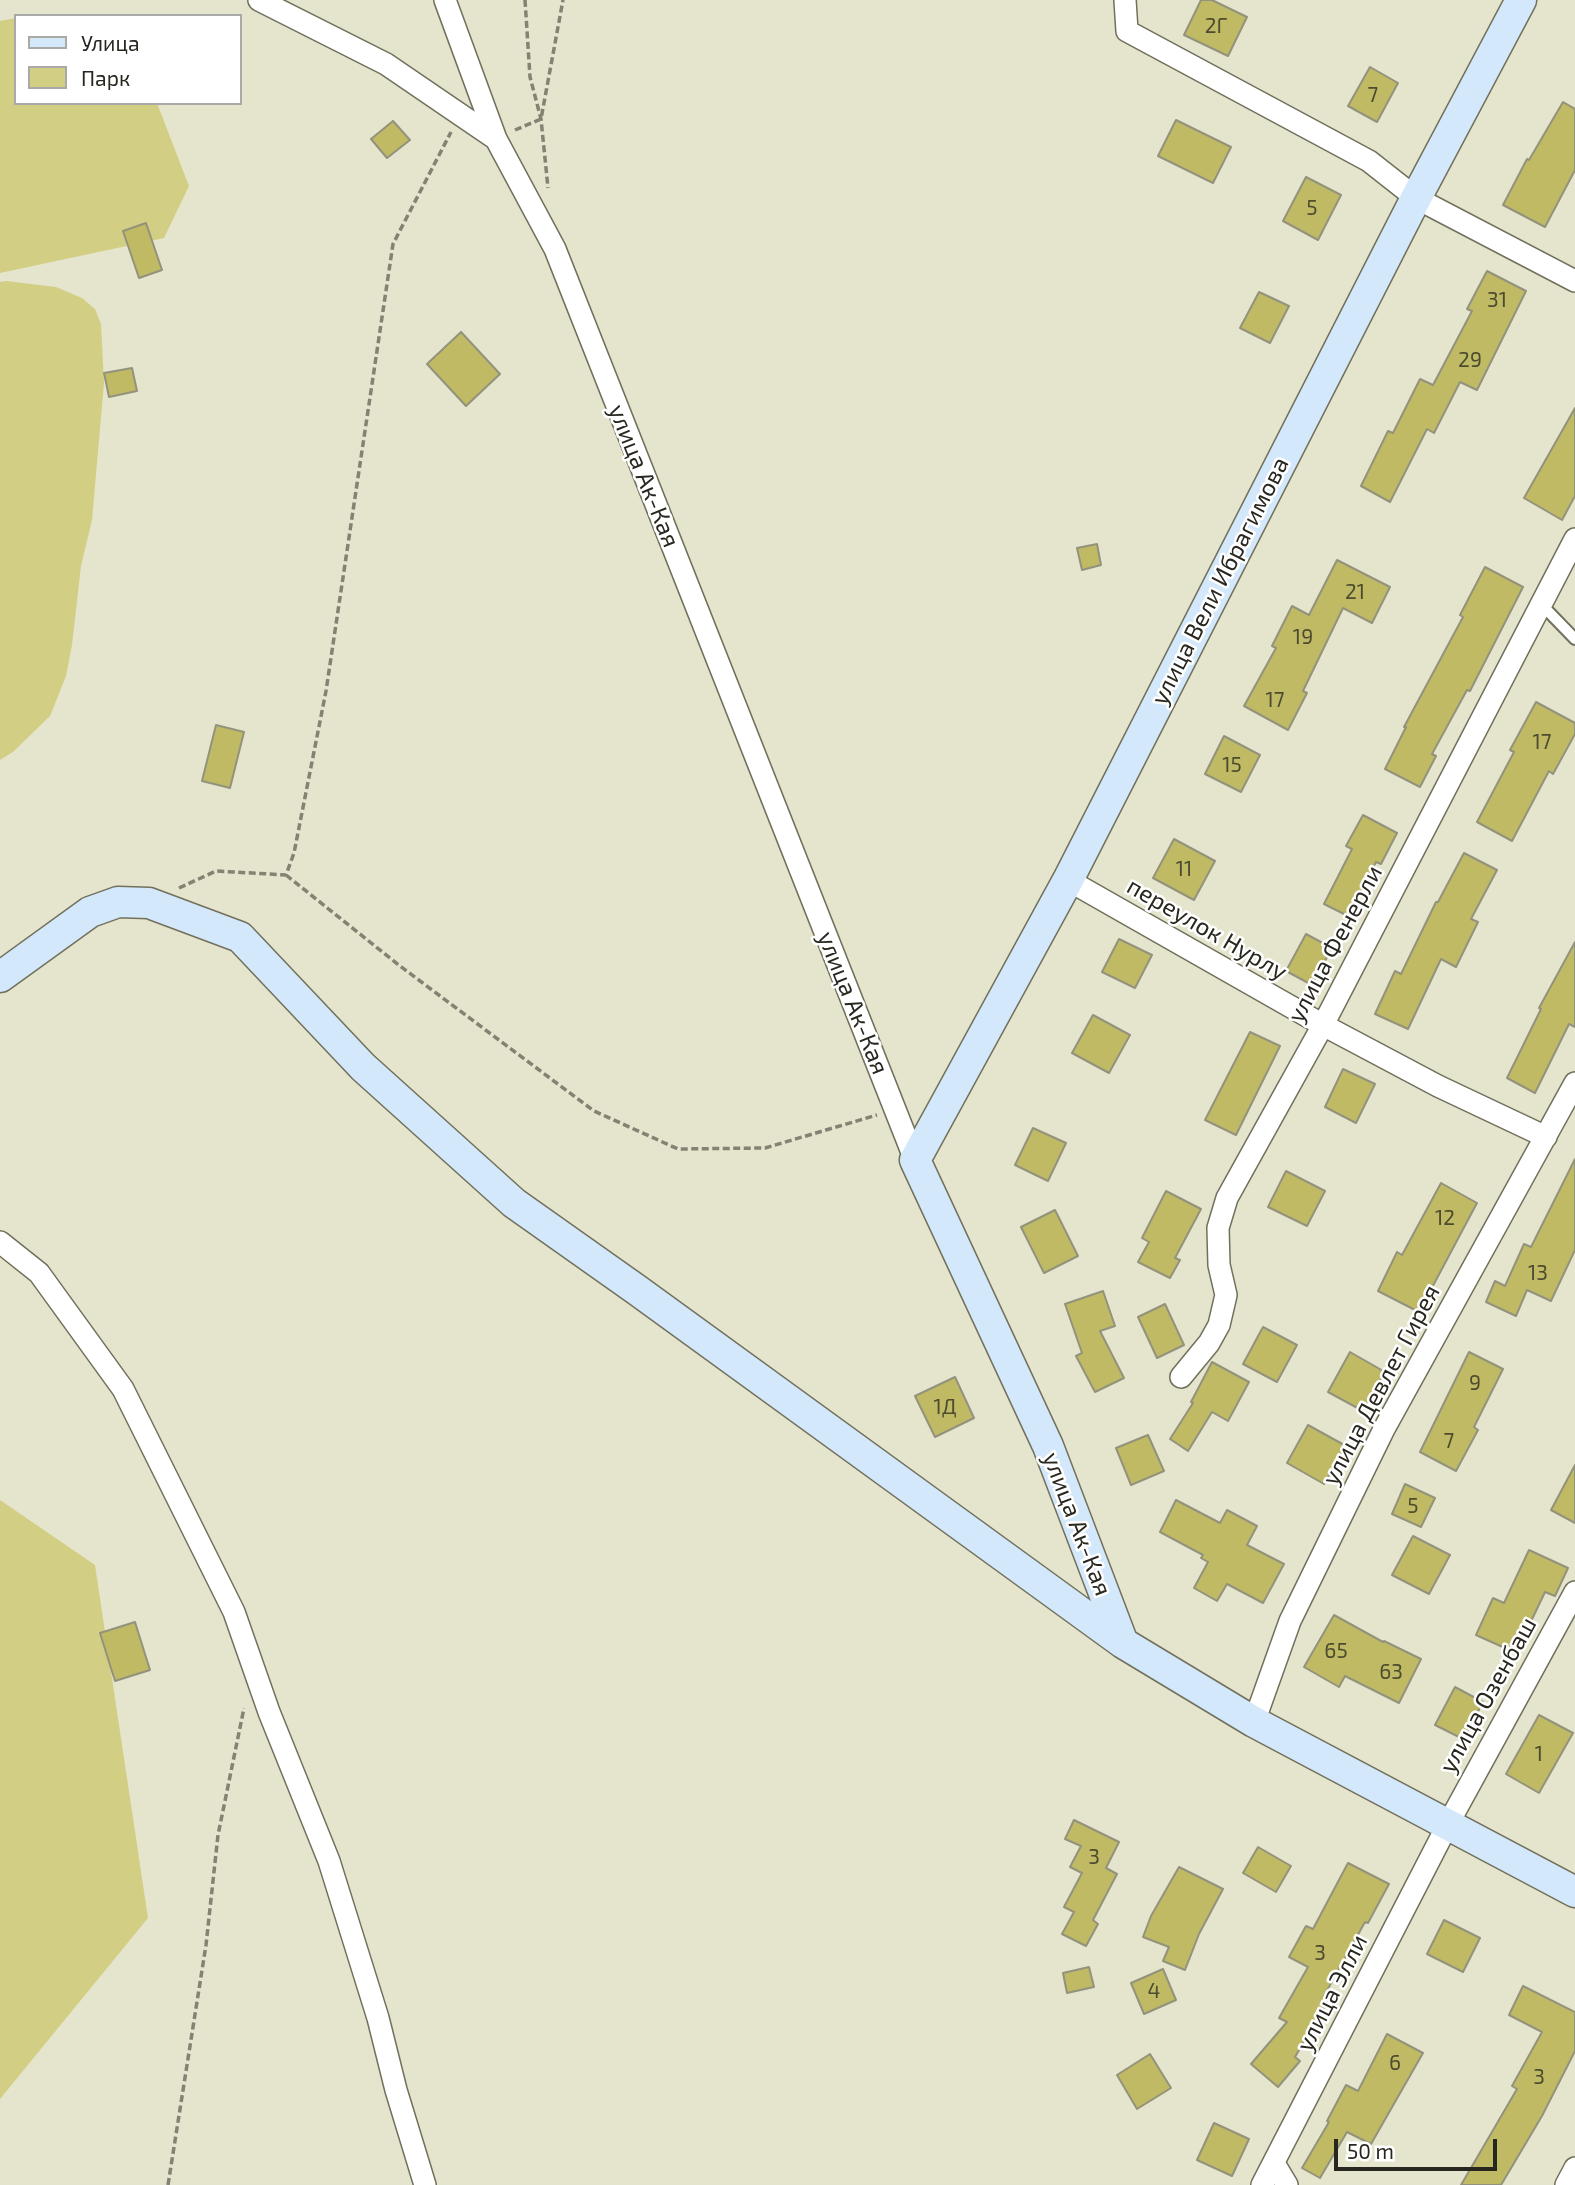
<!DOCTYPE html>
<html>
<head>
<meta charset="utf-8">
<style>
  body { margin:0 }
  #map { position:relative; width:1575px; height:2185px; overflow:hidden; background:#e5e4cd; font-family:"Exo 2",sans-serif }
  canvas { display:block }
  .legend { position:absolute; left:14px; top:14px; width:228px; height:91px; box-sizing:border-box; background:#fff; border:2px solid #a9a9a5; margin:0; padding:9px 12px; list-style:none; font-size:21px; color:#28271f }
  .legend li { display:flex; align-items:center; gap:14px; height:35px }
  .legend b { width:35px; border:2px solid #a9a9a5 }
  .scale { position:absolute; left:1334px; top:2139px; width:163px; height:32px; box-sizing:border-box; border:4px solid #28271f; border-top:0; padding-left:9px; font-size:21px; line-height:24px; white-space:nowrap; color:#28271f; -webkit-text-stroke:5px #fff; paint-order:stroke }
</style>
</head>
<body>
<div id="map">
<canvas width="1575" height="2185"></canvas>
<ul class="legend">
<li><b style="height:9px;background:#d4e8fb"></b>Улица</li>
<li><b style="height:19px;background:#d2cf84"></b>Парк</li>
</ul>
<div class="scale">50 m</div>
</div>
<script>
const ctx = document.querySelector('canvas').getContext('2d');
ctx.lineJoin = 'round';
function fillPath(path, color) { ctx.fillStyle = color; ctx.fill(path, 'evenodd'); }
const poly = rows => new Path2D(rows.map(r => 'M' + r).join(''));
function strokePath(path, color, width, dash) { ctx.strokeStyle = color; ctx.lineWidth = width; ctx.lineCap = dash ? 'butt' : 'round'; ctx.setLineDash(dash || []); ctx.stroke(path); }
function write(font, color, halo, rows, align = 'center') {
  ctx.font = font + ' "Exo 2",sans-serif'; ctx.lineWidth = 5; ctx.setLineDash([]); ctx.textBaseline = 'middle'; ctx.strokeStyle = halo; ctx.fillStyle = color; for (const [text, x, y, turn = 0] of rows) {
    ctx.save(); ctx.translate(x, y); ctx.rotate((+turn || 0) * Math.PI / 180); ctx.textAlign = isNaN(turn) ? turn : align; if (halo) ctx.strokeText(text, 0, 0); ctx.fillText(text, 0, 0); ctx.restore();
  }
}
const green = poly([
  [16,18,16,103,157,103,189,186,164,238,0,273,0,21],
  [6,281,56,287,82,298,95,309,101,324,104,383,92,520,81,566,72,645,66,676,50,716,13,752,0,760,0,282],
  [0,1500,95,1565,148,1918,0,2099]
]);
const building = poly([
  [1201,0,1212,0,1247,17,1228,56,1184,35,1201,0],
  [1370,67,1398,83,1377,122,1348,106,1370,67],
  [1563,102,1575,109,1575,170,1545,227,1503,205,1527,159,1529,160,1563,102],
  [1176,120,1231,147,1213,183,1158,156,1176,120],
  [393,121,410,140,387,158,371,139,393,121],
  [1306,177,1341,195,1318,240,1283,221,1306,177],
  [146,223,162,270,139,278,123,231,146,223],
  [1487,271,1526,291,1477,390,1460,382,1434,433,1427,429,1390,502,1361,486,1388,431,1393,433,1420,379,1433,385,1472,311,1467,309,1487,271],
  [1259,292,1289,306,1270,343,1240,328,1259,292],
  [461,332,500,374,466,406,427,364,461,332],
  [132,368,137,391,109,397,104,373,132,368],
  [1575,408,1575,496,1562,520,1524,498,1575,408],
  [1097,544,1101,565,1082,570,1077,548,1097,544],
  [1337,560,1390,587,1372,623,1343,608,1303,691,1307,693,1288,730,1244,706,1276,648,1272,646,1292,606,1309,615,1337,560],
  [1485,567,1523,587,1470,691,1467,690,1432,754,1436,756,1420,787,1385,769,1406,727,1404,727,1463,617,1460,615,1485,567],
  [1536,702,1575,723,1575,734,1553,774,1549,771,1512,841,1477,822,1514,752,1510,750,1536,702],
  [216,725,244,732,230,788,202,781,216,725],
  [1224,736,1260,755,1241,792,1205,774,1224,736],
  [1363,815,1397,833,1381,864,1376,862,1348,916,1324,904,1352,849,1346,846,1363,815],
  [1174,839,1215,861,1194,900,1153,878,1174,839],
  [1464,853,1497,870,1471,919,1478,922,1456,967,1441,959,1408,1029,1375,1014,1395,971,1401,974,1436,902,1438,902,1464,853],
  [1306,934,1332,948,1312,985,1286,971,1306,934],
  [1119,939,1152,955,1135,988,1102,972,1119,939],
  [1575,942,1575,1027,1569,1024,1535,1093,1507,1078,1541,1009,1539,1008,1575,942],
  [1093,1015,1130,1035,1109,1073,1072,1053,1093,1015],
  [1250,1032,1280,1046,1236,1135,1205,1120,1250,1032],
  [1343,1069,1375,1084,1356,1123,1325,1107,1343,1069],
  [1033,1128,1066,1143,1048,1181,1015,1165,1033,1128],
  [1575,1159,1575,1250,1551,1301,1527,1290,1516,1316,1486,1302,1495,1281,1505,1286,1524,1244,1531,1247,1575,1159],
  [1286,1171,1325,1191,1307,1226,1268,1207,1286,1171],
  [1441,1183,1477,1203,1419,1312,1378,1291,1397,1252,1402,1255,1441,1183],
  [1166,1191,1201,1209,1175,1258,1180,1260,1170,1278,1138,1262,1149,1242,1142,1238,1166,1191],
  [1055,1210,1078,1256,1044,1273,1021,1227,1055,1210],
  [1103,1291,1115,1326,1100,1331,1124,1378,1095,1392,1076,1356,1082,1353,1065,1304,1103,1291],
  [1165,1304,1184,1345,1157,1358,1138,1317,1165,1304],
  [1263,1327,1297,1345,1277,1382,1243,1364,1263,1327],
  [1350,1352,1385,1372,1363,1411,1328,1392,1350,1352],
  [1469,1352,1503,1369,1474,1427,1478,1430,1456,1471,1420,1452,1469,1352],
  [1212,1362,1249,1382,1228,1421,1212,1412,1188,1451,1170,1439,1193,1403,1191,1402,1212,1362],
  [955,1377,974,1418,935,1437,915,1396,955,1377],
  [1308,1425,1346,1446,1324,1484,1287,1463,1308,1425],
  [1148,1435,1164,1471,1131,1485,1116,1448,1148,1435],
  [1575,1465,1575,1523,1551,1510,1575,1465],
  [1405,1484,1435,1498,1421,1527,1392,1514,1405,1484],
  [1176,1500,1220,1523,1227,1510,1257,1526,1247,1545,1284,1564,1263,1603,1227,1584,1217,1601,1194,1588,1208,1562,1201,1558,1203,1555,1160,1532,1176,1500],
  [1413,1536,1450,1555,1429,1594,1392,1575,1413,1536],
  [1529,1550,1568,1568,1555,1596,1545,1592,1516,1653,1476,1635,1493,1598,1504,1603,1529,1550],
  [1334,1615,1383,1642,1384,1641,1421,1659,1399,1703,1345,1676,1339,1687,1304,1667,1334,1615],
  [135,1622,150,1670,115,1681,100,1633,135,1622],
  [1455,1687,1483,1702,1463,1739,1435,1725,1455,1687],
  [1539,1715,1573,1733,1539,1793,1506,1774,1539,1715],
  [1074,1820,1119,1842,1106,1868,1117,1874,1093,1920,1098,1924,1086,1946,1062,1934,1074,1912,1064,1907,1082,1873,1070,1867,1081,1846,1065,1839,1074,1820],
  [1258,1847,1291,1866,1276,1892,1243,1873,1258,1847],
  [1348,1863,1389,1884,1368,1923,1365,1922,1324,1996,1329,1999,1295,2057,1300,2061,1278,2087,1251,2064,1287,2022,1279,2018,1308,1967,1289,1957,1306,1926,1313,1929,1348,1863],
  [1179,1867,1223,1889,1199,1934,1185,1970,1163,1961,1169,1947,1143,1937,1151,1916,1179,1867],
  [1444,1920,1480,1938,1463,1972,1427,1954,1444,1920],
  [1089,1967,1094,1987,1067,1993,1063,1973,1089,1967],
  [1163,1969,1176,2000,1144,2014,1131,1983,1163,1969],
  [1523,1986,1575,2012,1575,2051,1542,2116,1501,2185,1461,2185,1517,2089,1512,2086,1542,2032,1509,2015,1523,1986],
  [1387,2034,1423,2053,1371,2144,1347,2132,1320,2178,1302,2168,1329,2122,1327,2121,1346,2085,1358,2091,1387,2034],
  [1150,2054,1171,2088,1137,2109,1117,2075,1150,2054],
  [1214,2123,1249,2139,1232,2176,1197,2160,1214,2123]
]);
const path = poly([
  [525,0,530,77,541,119,548,188],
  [515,130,541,119,563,0],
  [286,875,400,966,594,1111,678,1149,765,1148,877,1115],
  [179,888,216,871,286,875,294,853,326,691,393,244,451,132],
  [168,2185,206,1945,218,1835,244,1708]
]);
const lane = poly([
  [1542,605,1575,639]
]);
const street = poly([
  [259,0,386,64,496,139,555,249,915,1160],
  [445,0,496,139],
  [1125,0,1127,31,1369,161,1416,198,1575,281],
  [1068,880,1323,1025,1438,1086,1546,1137],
  [0,1242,39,1273,123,1389,234,1612,269,1712,329,1861,378,2018,396,2090,425,2185],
  [1181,1377,1209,1343,1219,1325,1226,1295,1219,1265,1218,1228,1227,1198,1323,1025,1575,539],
  [1254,1722,1290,1621,1384,1429,1575,1083],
  [1275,2165,1287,2185],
  [1262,2185,1448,1824,1575,1592],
  [1566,2185,1575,2168]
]);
const secondary = poly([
  [0,977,90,912,118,902,149,903,240,937,363,1067,514,1203,637,1290,1123,1643,1254,1722,1575,1892],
  [1123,1643,1048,1446,915,1160,1068,880,1416,198,1521,0]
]);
const numberNames = [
  ["2Г",1216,26],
  ["7",1373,95],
  ["5",1312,208],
  ["31",1497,300],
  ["29",1470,360],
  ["21",1355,592],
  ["19",1303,637],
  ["17",1275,700],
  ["17",1542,742],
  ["15",1232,765],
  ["11",1184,869],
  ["12",1445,1218],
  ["13",1538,1273],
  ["9",1475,1383],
  ["1Д",945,1407],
  ["7",1449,1441],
  ["5",1413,1506],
  ["65",1336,1651],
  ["63",1391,1672],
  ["1",1539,1754],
  ["3",1094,1857],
  ["3",1320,1953],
  ["4",1154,1991],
  ["6",1395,2063],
  ["3",1539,2077]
];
const streetNames = [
  ["улица Ак-Кая",644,476,68],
  ["улица Вели Ибрагимова",1220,581,-63],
  ["переулок Нурлу",1207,929,30],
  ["улица Фенерли",1335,944,-62],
  ["улица Ак-Кая",853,1003,68],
  ["улица Девлет Гирея",1381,1385,-62],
  ["улица Ак-Кая",1077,1524,69],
  ["улица Озенбаш",1488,1695,-61],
  ["улица Элли",1332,1993,-63]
];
fillPath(green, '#d2cf84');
fillPath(building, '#bfba63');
strokePath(building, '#93937d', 2);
strokePath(lane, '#71705c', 14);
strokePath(street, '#71705c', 24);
strokePath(secondary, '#71705c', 33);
strokePath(path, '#838273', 3.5, [7, 3.5]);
strokePath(lane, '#fff', 10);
strokePath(street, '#fff', 21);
strokePath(secondary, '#d4e8fb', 30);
write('21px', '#4e4c30', null, numberNames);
write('24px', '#28271f', '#fff', streetNames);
</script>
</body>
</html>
